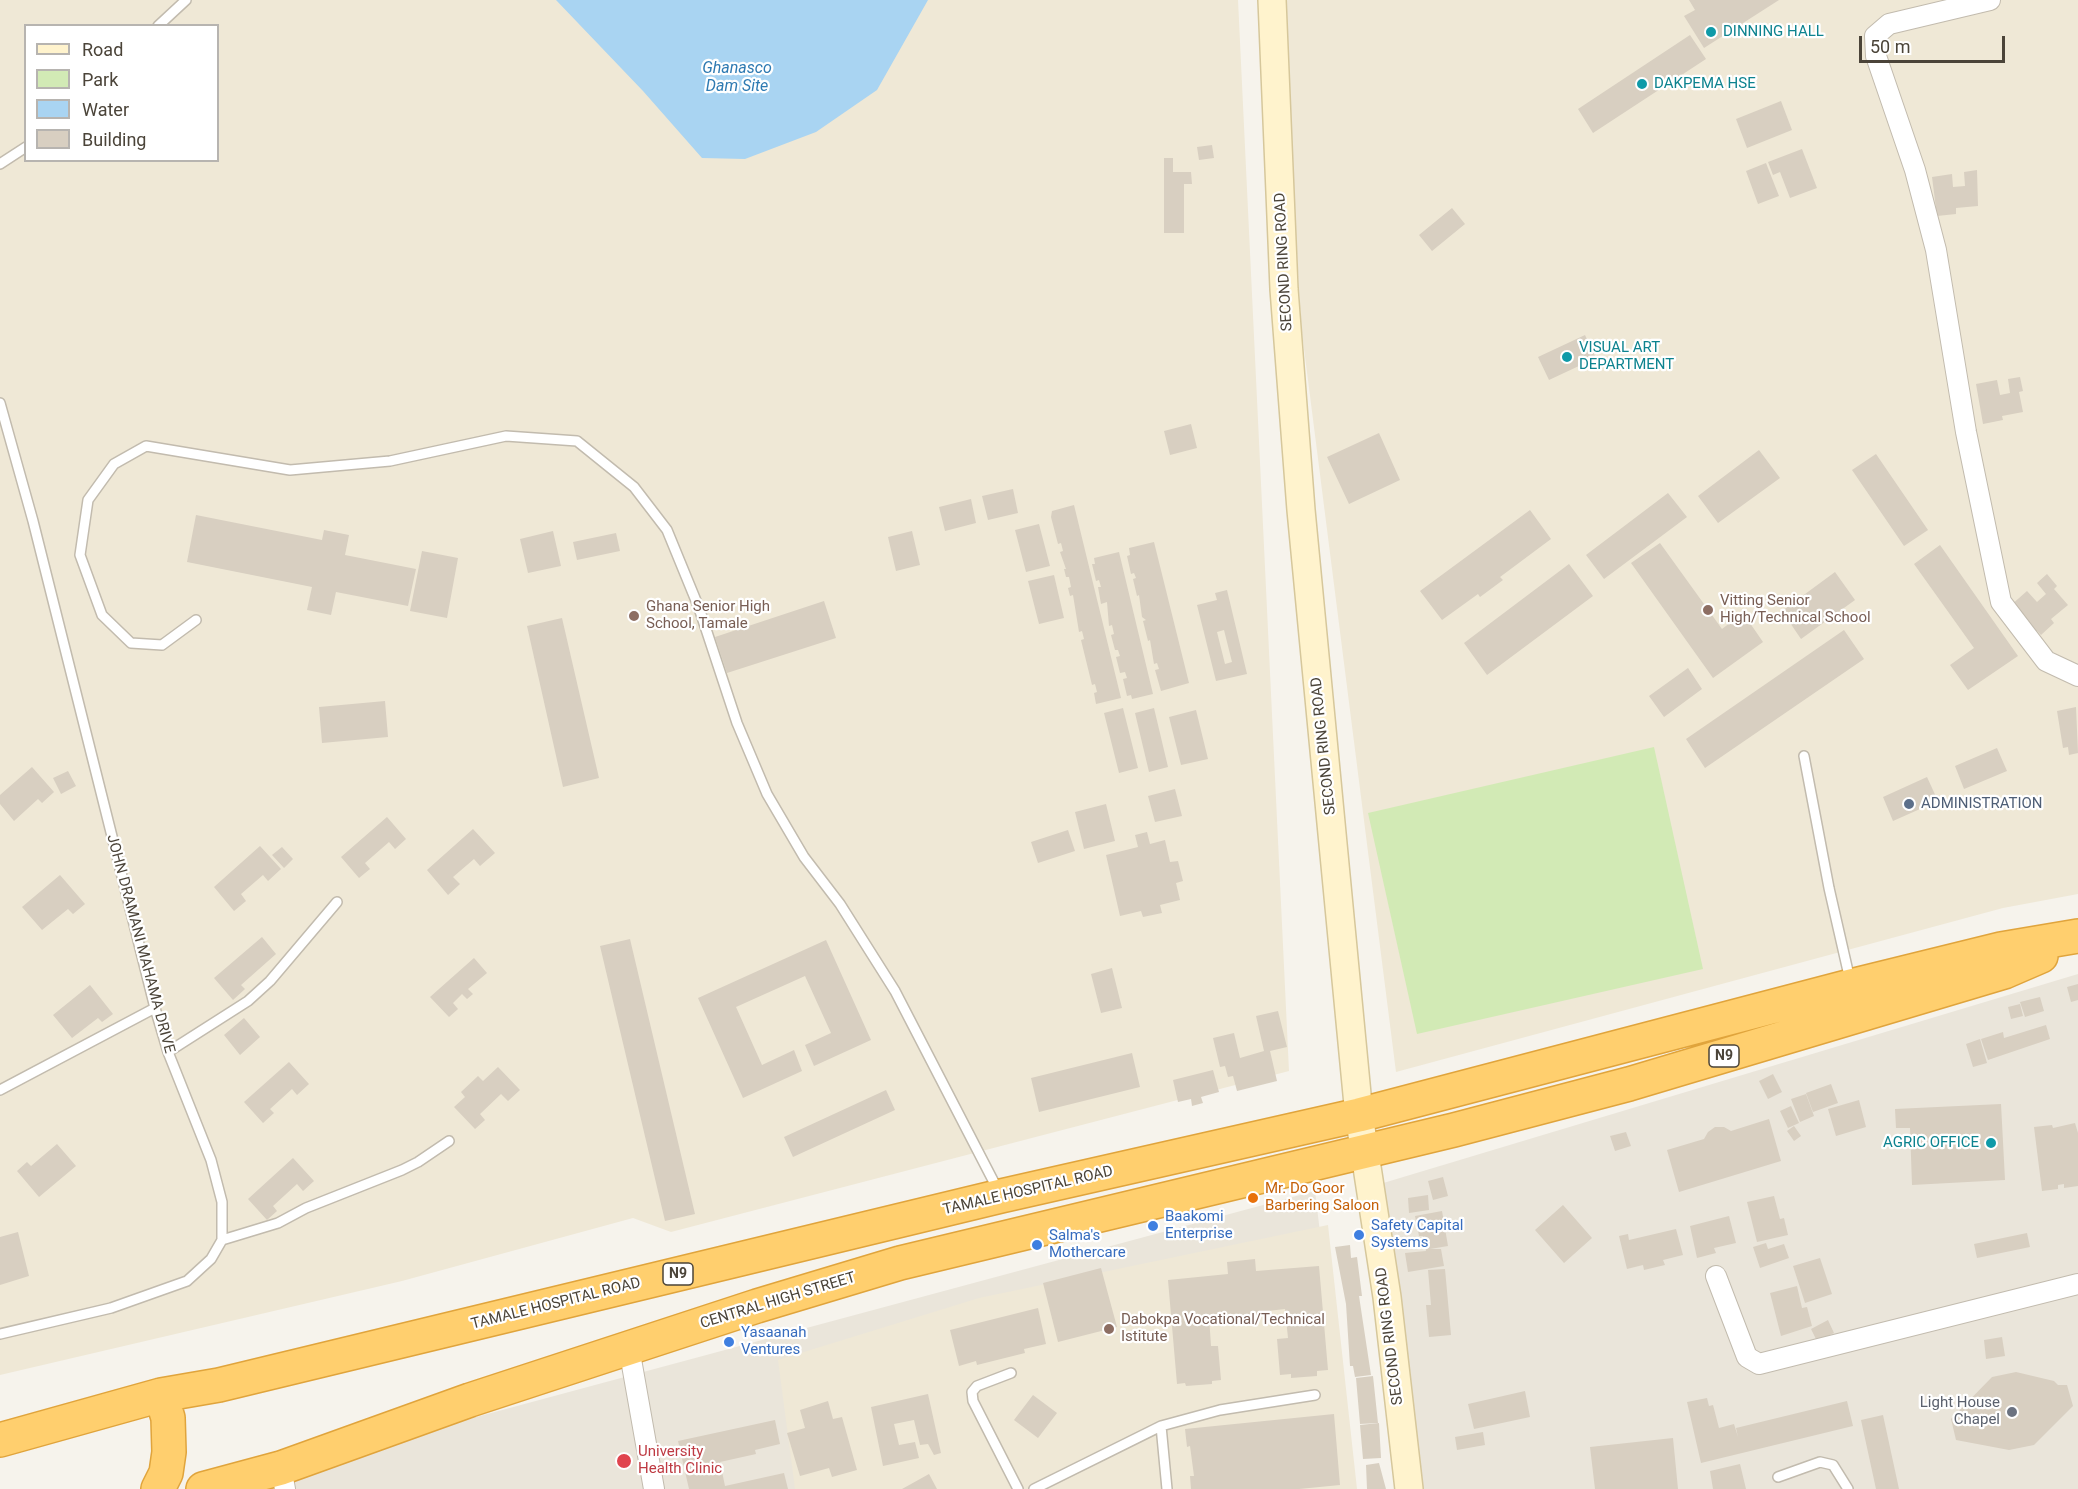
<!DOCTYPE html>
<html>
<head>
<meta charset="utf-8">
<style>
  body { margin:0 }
  #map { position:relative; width:2078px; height:1489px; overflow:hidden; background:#f6f3ec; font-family:Roboto,sans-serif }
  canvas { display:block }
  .legend { position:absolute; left:24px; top:24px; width:195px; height:138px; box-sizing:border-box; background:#fff; border:2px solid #b7b4b0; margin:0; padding:8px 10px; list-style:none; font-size:18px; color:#4b4439 }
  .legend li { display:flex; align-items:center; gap:12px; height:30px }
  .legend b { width:30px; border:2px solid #b7b4b0 }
  .scale { position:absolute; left:1859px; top:36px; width:146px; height:27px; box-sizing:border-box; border:3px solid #4b4439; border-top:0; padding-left:8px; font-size:18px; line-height:21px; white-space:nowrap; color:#4b4439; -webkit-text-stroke:4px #fff; paint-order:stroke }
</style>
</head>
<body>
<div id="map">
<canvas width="2078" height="1489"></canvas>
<ul class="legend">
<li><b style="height:8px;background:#fff3cd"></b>Road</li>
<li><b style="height:16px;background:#d2eab5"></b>Park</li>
<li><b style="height:16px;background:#a9d4f2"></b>Water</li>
<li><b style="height:16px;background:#d8cfc1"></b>Building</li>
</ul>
<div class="scale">50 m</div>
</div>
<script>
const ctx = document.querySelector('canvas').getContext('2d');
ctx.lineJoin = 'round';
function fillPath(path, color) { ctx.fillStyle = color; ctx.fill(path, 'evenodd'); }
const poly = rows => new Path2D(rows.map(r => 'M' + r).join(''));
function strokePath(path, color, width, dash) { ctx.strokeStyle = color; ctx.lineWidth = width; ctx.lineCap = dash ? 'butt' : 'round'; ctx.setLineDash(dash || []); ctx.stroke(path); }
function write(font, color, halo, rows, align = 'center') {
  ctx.font = font + ' Roboto,sans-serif'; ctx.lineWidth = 4.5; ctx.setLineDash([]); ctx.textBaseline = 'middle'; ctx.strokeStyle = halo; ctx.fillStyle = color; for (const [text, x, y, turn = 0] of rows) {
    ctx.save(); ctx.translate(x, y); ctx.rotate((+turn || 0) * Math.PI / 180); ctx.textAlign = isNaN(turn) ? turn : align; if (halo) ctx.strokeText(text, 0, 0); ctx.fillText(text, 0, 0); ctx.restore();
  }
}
const residential = poly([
  [2078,974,2078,1489,1411,1489,1380,1184],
  [1315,1191,1351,1489,209,1489]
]);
const education = poly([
  [0,0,1238,0,1289,1071,671,1232,633,1218,402,1281,0,1375],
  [26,26,218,26,218,160,26,160],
  [1283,0,2078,0,2078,894,2003,908,1396,1072,1301,325],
  [1328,1225,1357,1489,795,1489,778,1360,979,1298]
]);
const green = poly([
  [1654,747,1703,969,1417,1034,1368,813]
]);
const water = poly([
  [556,0,928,0,877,90,816,132,745,159,702,158,643,91]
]);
const building = poly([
  [1689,0,1779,0,1704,48,1684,16,1695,10],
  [1690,35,1706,59,1593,133,1578,109],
  [1781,101,1792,130,1747,148,1736,119],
  [1212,145,1214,158,1199,160,1197,147],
  [1802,149,1817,188,1790,198,1780,172,1773,175,1768,162],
  [1164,158,1173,158,1173,172,1191,172,1192,184,1184,184,1184,233,1164,233],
  [1766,163,1779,196,1758,204,1746,171],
  [1977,170,1978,206,1956,208,1956,214,1937,216,1932,177,1952,174,1953,187,1965,186,1964,172],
  [1452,208,1465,224,1432,251,1419,235],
  [1585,335,1596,358,1549,380,1538,357],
  [2020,377,2023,391,2019,392,2023,412,2002,416,2003,420,1983,424,1976,384,1997,380,2000,395,2010,393,2008,379],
  [1191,424,1197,448,1170,455,1164,431],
  [1379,433,1400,480,1349,504,1327,457],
  [1759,450,1780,478,1718,523,1698,496],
  [1876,454,1928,530,1904,546,1852,470],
  [1013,489,1018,513,988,520,982,496],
  [1668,493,1687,517,1604,579,1586,555],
  [971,499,976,523,945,531,939,507],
  [1074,505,1121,698,1096,704,1094,693,1097,692,1095,684,1092,685,1081,640,1084,639,1082,631,1079,632,1073,595,1070,596,1068,588,1071,587,1069,577,1066,577,1064,569,1066,569,1060,552,1063,551,1061,543,1058,544,1051,517,1052,511],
  [1530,510,1551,539,1500,577,1503,580,1480,597,1478,594,1442,620,1420,591],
  [196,515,322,540,324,530,349,535,345,555,416,569,408,606,336,592,331,615,307,610,312,587,187,562],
  [1039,524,1050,566,1026,572,1015,530],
  [553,531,561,566,528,573,520,539],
  [912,531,920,565,896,571,888,537],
  [616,533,620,551,577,560,573,542],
  [1154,542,1189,683,1161,691,1155,670,1159,669,1157,663,1154,664,1150,640,1148,641,1143,621,1146,620,1142,617,1139,595,1137,596,1133,579,1136,578,1134,573,1131,574,1127,556,1130,555,1129,548],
  [1660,543,1722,629,1743,613,1763,642,1713,678,1631,563],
  [1940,545,2018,656,1968,690,1950,665,1974,648,1914,564],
  [422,551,458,558,447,618,410,611],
  [1119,552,1153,694,1132,699,1131,695,1127,696,1123,679,1127,678,1125,672,1120,673,1116,657,1120,656,1118,650,1115,650,1111,635,1114,634,1112,625,1109,626,1107,602,1101,604,1098,587,1101,587,1099,580,1096,581,1092,564,1095,564,1094,558],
  [1569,564,1593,596,1487,675,1464,643],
  [1835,572,1855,600,1801,639,1782,611],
  [2047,574,2057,586,2054,589,2068,605,2051,619,2054,623,2041,635,2037,631,2034,634,2010,606,2027,591,2037,602,2046,594,2037,583],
  [1054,575,1064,618,1039,624,1028,581],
  [1227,590,1247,674,1216,681,1197,605,1217,600,1215,593],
  [1224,630,1232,662,1225,664,1217,632],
  [824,601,836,638,727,673,715,637],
  [562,618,599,778,563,787,527,626],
  [1844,630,1864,659,1705,768,1686,739],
  [1688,668,1702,689,1664,717,1649,696],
  [385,701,388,737,322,743,319,707],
  [2076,707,2078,753,2069,755,2068,747,2063,748,2057,711],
  [1123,708,1138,768,1119,773,1104,713],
  [1154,708,1168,767,1149,772,1135,713],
  [1196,710,1208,759,1181,765,1169,717],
  [1997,748,2007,771,1964,789,1955,766],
  [32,767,54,792,42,803,38,799,14,821,0,804,0,795],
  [68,771,76,786,61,794,53,778],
  [1927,777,1938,801,1893,821,1883,797],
  [1175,789,1182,816,1155,822,1148,796],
  [1106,804,1115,841,1084,849,1075,812],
  [387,817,406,839,395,849,389,842,365,863,370,869,359,878,341,857],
  [473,829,495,853,480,866,474,859,453,877,460,884,448,895,427,870],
  [1068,830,1075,851,1038,863,1031,842],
  [1147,832,1150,844,1165,840,1170,862,1178,861,1183,881,1176,883,1180,900,1160,905,1162,913,1143,917,1141,911,1120,916,1106,855,1138,847,1135,835],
  [260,846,281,869,268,881,263,875,241,894,246,901,234,911,214,887],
  [282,847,293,859,284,868,272,855],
  [60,875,85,904,73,914,68,909,42,930,22,907],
  [262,937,276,954,241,985,245,989,233,1000,214,978],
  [630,939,695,1214,665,1221,600,946],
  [826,940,871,1040,814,1066,805,1045,831,1033,805,976,736,1007,762,1065,794,1050,802,1071,743,1098,698,998],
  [474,958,487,973,468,989,473,994,467,999,462,994,453,1003,458,1009,449,1017,430,997],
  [1112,968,1122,1008,1101,1013,1091,974],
  [2078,984,2078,1000,2071,1002,2067,987],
  [90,985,113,1014,102,1022,98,1018,72,1038,53,1015],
  [2040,997,2044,1011,2025,1017,2020,1002],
  [2020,1004,2023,1016,2011,1019,2008,1007],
  [1278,1011,1287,1047,1270,1051,1277,1081,1237,1091,1233,1076,1228,1077,1225,1066,1220,1067,1213,1038,1234,1033,1240,1058,1264,1051,1256,1016],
  [244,1018,260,1037,240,1055,224,1035],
  [2046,1025,2050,1039,1988,1060,1981,1039,2003,1032,2004,1038],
  [1980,1039,1987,1063,1973,1067,1966,1044],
  [1132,1053,1140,1087,1039,1112,1031,1078],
  [289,1062,309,1084,297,1095,292,1089,270,1109,274,1113,263,1123,244,1102],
  [498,1067,520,1090,508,1101,501,1094,480,1114,485,1120,475,1129,454,1107,465,1097,461,1092,478,1076,483,1081],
  [1213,1070,1219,1092,1201,1097,1203,1103,1192,1106,1191,1099,1178,1102,1173,1080],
  [1773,1074,1782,1092,1768,1099,1759,1081],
  [1831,1084,1838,1103,1813,1112,1806,1093],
  [886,1090,895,1110,793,1157,784,1137],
  [1806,1094,1814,1116,1800,1122,1791,1099],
  [1859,1100,1866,1127,1836,1136,1828,1109],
  [2001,1104,2005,1180,1912,1185,1910,1128,1896,1128,1895,1109],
  [1791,1106,1799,1123,1788,1128,1780,1111],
  [1769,1119,1781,1161,1679,1192,1667,1150,1704,1139,1708,1132,1715,1127,1724,1127,1731,1131],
  [2075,1123,2078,1133,2078,1186,2064,1188,2064,1184,2058,1185,2058,1189,2042,1191,2034,1127,2052,1125,2053,1128],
  [1794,1126,1801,1136,1794,1141,1787,1131],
  [1626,1132,1631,1146,1615,1151,1610,1136],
  [57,1144,76,1166,39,1197,17,1171,27,1162,31,1166],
  [293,1158,314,1181,303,1191,297,1184,273,1206,277,1211,267,1220,248,1199],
  [1443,1177,1448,1196,1433,1200,1428,1181],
  [1428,1195,1429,1210,1409,1213,1408,1198],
  [1774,1196,1780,1219,1784,1218,1788,1235,1757,1242,1747,1202],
  [1563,1205,1592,1238,1564,1263,1535,1230],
  [1442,1211,1448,1246,1430,1249,1441,1249,1444,1266,1408,1272,1405,1253,1426,1251,1423,1236,1419,1236,1415,1216],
  [1729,1216,1736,1243,1714,1248,1716,1253,1697,1258,1690,1226],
  [1676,1229,1683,1255,1663,1260,1665,1265,1644,1270,1643,1265,1627,1269,1619,1236,1628,1234,1629,1240],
  [18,1232,29,1276,0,1285,0,1237],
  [2027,1233,2030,1247,1977,1258,1974,1244],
  [1766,1243,1768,1249,1784,1244,1789,1258,1760,1268,1753,1247],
  [1350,1245,1351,1258,1357,1257,1362,1296,1359,1296,1371,1375,1355,1377,1353,1366,1350,1366,1346,1304,1335,1247],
  [1820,1258,1832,1294,1805,1303,1793,1266],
  [1255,1259,1256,1271,1319,1266,1328,1370,1317,1371,1317,1376,1291,1378,1291,1374,1280,1375,1277,1339,1288,1338,1285,1309,1259,1312,1260,1321,1234,1324,1234,1314,1209,1316,1211,1346,1218,1346,1221,1380,1212,1381,1212,1384,1186,1386,1185,1383,1177,1384,1168,1280,1228,1274,1227,1262],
  [1101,1268,1117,1327,1058,1342,1043,1283],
  [1445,1269,1451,1335,1429,1337,1426,1305,1431,1305,1428,1270],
  [1797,1286,1802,1308,1807,1307,1812,1326,1781,1336,1770,1293],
  [1038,1308,1046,1344,1024,1349,1025,1353,977,1365,976,1361,959,1366,950,1330],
  [1828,1320,1834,1333,1817,1341,1811,1329],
  [2002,1337,2005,1356,1986,1359,1984,1340],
  [2016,1372,2054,1381,2058,1385,2067,1385,2073,1406,2034,1445,2009,1450,1956,1440,1951,1419,1992,1377],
  [1373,1376,1378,1423,1360,1424,1356,1378],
  [1525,1391,1530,1417,1474,1429,1468,1404],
  [928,1394,941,1453,934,1455,928,1444,920,1445,914,1420,894,1424,899,1445,915,1442,919,1458,883,1466,871,1407],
  [1033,1395,1057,1413,1038,1438,1014,1420],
  [1707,1398,1709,1406,1713,1405,1719,1428,1734,1424,1738,1437,1736,1428,1847,1401,1853,1426,1701,1463,1687,1402],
  [828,1401,833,1419,842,1417,857,1470,832,1477,829,1468,800,1476,787,1433,805,1428,800,1410],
  [1334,1414,1340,1485,1299,1489,1191,1489,1190,1476,1194,1476,1190,1446,1187,1447,1185,1429],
  [1883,1415,1899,1489,1876,1489,1861,1420],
  [775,1420,780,1444,755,1450,756,1454,720,1462,725,1486,784,1473,788,1489,689,1489,678,1441],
  [1379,1423,1381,1458,1363,1459,1360,1425],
  [1483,1432,1485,1445,1457,1450,1455,1437],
  [1673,1438,1678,1489,1595,1489,1590,1447],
  [1379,1463,1386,1489,1367,1489,1366,1465],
  [1740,1464,1746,1489,1713,1489,1710,1471],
  [929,1474,937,1489,902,1489]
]);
const lane = poly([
  [158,26,186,0],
  [0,164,26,147],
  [0,403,33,521,155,1008,168,1052,211,1160,222,1202,222,1240,211,1259,187,1281,111,1308,0,1334],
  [196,620,162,645,131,643,102,615,80,555,88,500,114,464,146,446,290,470,390,461,506,436,577,441,634,487,667,530,699,608,737,723,767,794,804,857,840,904,895,991,999,1192],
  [1804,756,1829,888,1850,980],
  [168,1052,248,1001,270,981,337,902],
  [0,1090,155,1008],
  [222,1240,278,1223,306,1208,402,1170,418,1162,449,1141],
  [1011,1373,977,1386,972,1392,973,1401,1018,1489],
  [1161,1426,1167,1489],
  [1778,1477,1820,1462,1833,1465,1848,1489],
  [1034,1489,1161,1426,1220,1410,1315,1395]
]);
const street = poly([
  [1990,0,1889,24,1875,36,1876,56,1915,170,1936,250,1966,432,2001,602,2046,661,2078,676],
  [1716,1276,1747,1357,1759,1364,2078,1284],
  [629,1348,654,1489],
  [281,1468,285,1489]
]);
const secondary = poly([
  [1272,0,1284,289,1301,510,1359,1115,1387,1297,1409,1489]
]);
const highway = poly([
  [0,1440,161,1395,219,1385,1001,1196,1359,1115,1851,986,2001,949,2078,936],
  [158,1489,166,1473,169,1452,168,1418,161,1395],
  [203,1489,281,1468,470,1400,757,1306,900,1263,1454,1130,1629,1084,2004,972,2041,956]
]);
const markers = [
  [1711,32,6,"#0f9aa8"],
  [1642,84,6,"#0f9aa8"],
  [1567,357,6,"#0f9aa8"],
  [1708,610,6,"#8d6e63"],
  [634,616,6,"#8d6e63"],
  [1909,804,6,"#5c6f8a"],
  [1991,1143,6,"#0f9aa8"],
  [1253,1198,6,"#e8710a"],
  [1153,1226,6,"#3f7fe0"],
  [1359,1235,6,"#3f7fe0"],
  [1037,1245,6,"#3f7fe0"],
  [1109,1329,6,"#8d6e63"],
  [729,1342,6,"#3f7fe0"],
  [2012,1412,6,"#6b7280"],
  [624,1461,8,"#e0444e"]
];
const shields = [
  [1724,1056,30],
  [678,1274,30]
];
const shieldNames = [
  ["N9",1724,1056],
  ["N9",678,1274]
];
const cultureNames = [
  ["DINNING HALL",1723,32],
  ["DAKPEMA HSE",1654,84],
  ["VISUAL ART",1579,348],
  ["DEPARTMENT",1579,365],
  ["AGRIC OFFICE",1979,1143,"right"]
];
const streetNames = [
  ["SECOND RING ROAD",1284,262,-93],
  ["SECOND RING ROAD",1324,746,-96],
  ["JOHN DRAMANI MAHAMA DRIVE",140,944,75],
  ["TAMALE HOSPITAL ROAD",1028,1191,-13],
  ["CENTRAL HIGH STREET",778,1301,-17],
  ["TAMALE HOSPITAL ROAD",556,1304,-14],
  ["SECOND RING ROAD",1390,1336,-97]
];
const educationNames = [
  ["Vitting Senior",1720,601],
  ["High/Technical School",1720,618],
  ["Ghana Senior High",646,607],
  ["School, Tamale",646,624],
  ["Dabokpa Vocational/Technical",1121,1320],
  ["Istitute",1121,1337]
];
const serviceNames = [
  ["ADMINISTRATION",1921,804]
];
const foodNames = [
  ["Mr. Do Goor",1265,1189],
  ["Barbering Saloon",1265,1206]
];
const shopNames = [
  ["Baakomi",1165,1217],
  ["Enterprise",1165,1234],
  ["Safety Capital",1371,1226],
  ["Systems",1371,1243],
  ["Salma's",1049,1236],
  ["Mothercare",1049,1253],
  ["Yasaanah",741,1333],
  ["Ventures",741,1350]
];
const worshipNames = [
  ["Light House",2000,1403],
  ["Chapel",2000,1420]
];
const healthNames = [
  ["University",638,1452],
  ["Health Clinic",638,1469]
];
const waterNames = [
  ["Ghanasco",737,69],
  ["Dam Site",737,87]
];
fillPath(residential, '#eae5da');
fillPath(education, '#efe8d6');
fillPath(green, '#d2eab5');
fillPath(water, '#a9d4f2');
fillPath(building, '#d8cfc1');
strokePath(lane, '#c2bbae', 12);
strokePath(street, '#c2bbae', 22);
strokePath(secondary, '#d6c79b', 30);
strokePath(highway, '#e0a43c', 36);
strokePath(lane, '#fff', 9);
strokePath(street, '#fff', 20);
strokePath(secondary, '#fff3cd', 27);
strokePath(highway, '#ffcf6e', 33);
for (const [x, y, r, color] of markers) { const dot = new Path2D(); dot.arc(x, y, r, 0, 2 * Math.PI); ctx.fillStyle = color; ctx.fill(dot); strokePath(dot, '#fff', 2); }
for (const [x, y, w] of shields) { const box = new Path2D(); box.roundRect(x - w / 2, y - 11, w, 22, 4.5); ctx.fillStyle = '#fff'; ctx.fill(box); strokePath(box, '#4b4439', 1.5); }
write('bold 14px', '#4b4439', null, shieldNames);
write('15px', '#0d838f', '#fff', cultureNames, 'left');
write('15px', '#4b4439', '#fff', streetNames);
write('15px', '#785e54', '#fff', educationNames, 'left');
write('15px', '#4e5e75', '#fff', serviceNames, 'left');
write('15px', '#c56008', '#fff', foodNames, 'left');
write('15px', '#366cbe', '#fff', shopNames, 'left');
write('15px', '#5b616d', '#fff', worshipNames, 'right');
write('15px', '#be3a42', '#fff', healthNames, 'left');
write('italic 16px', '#2e7ab2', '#fff', waterNames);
</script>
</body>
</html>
